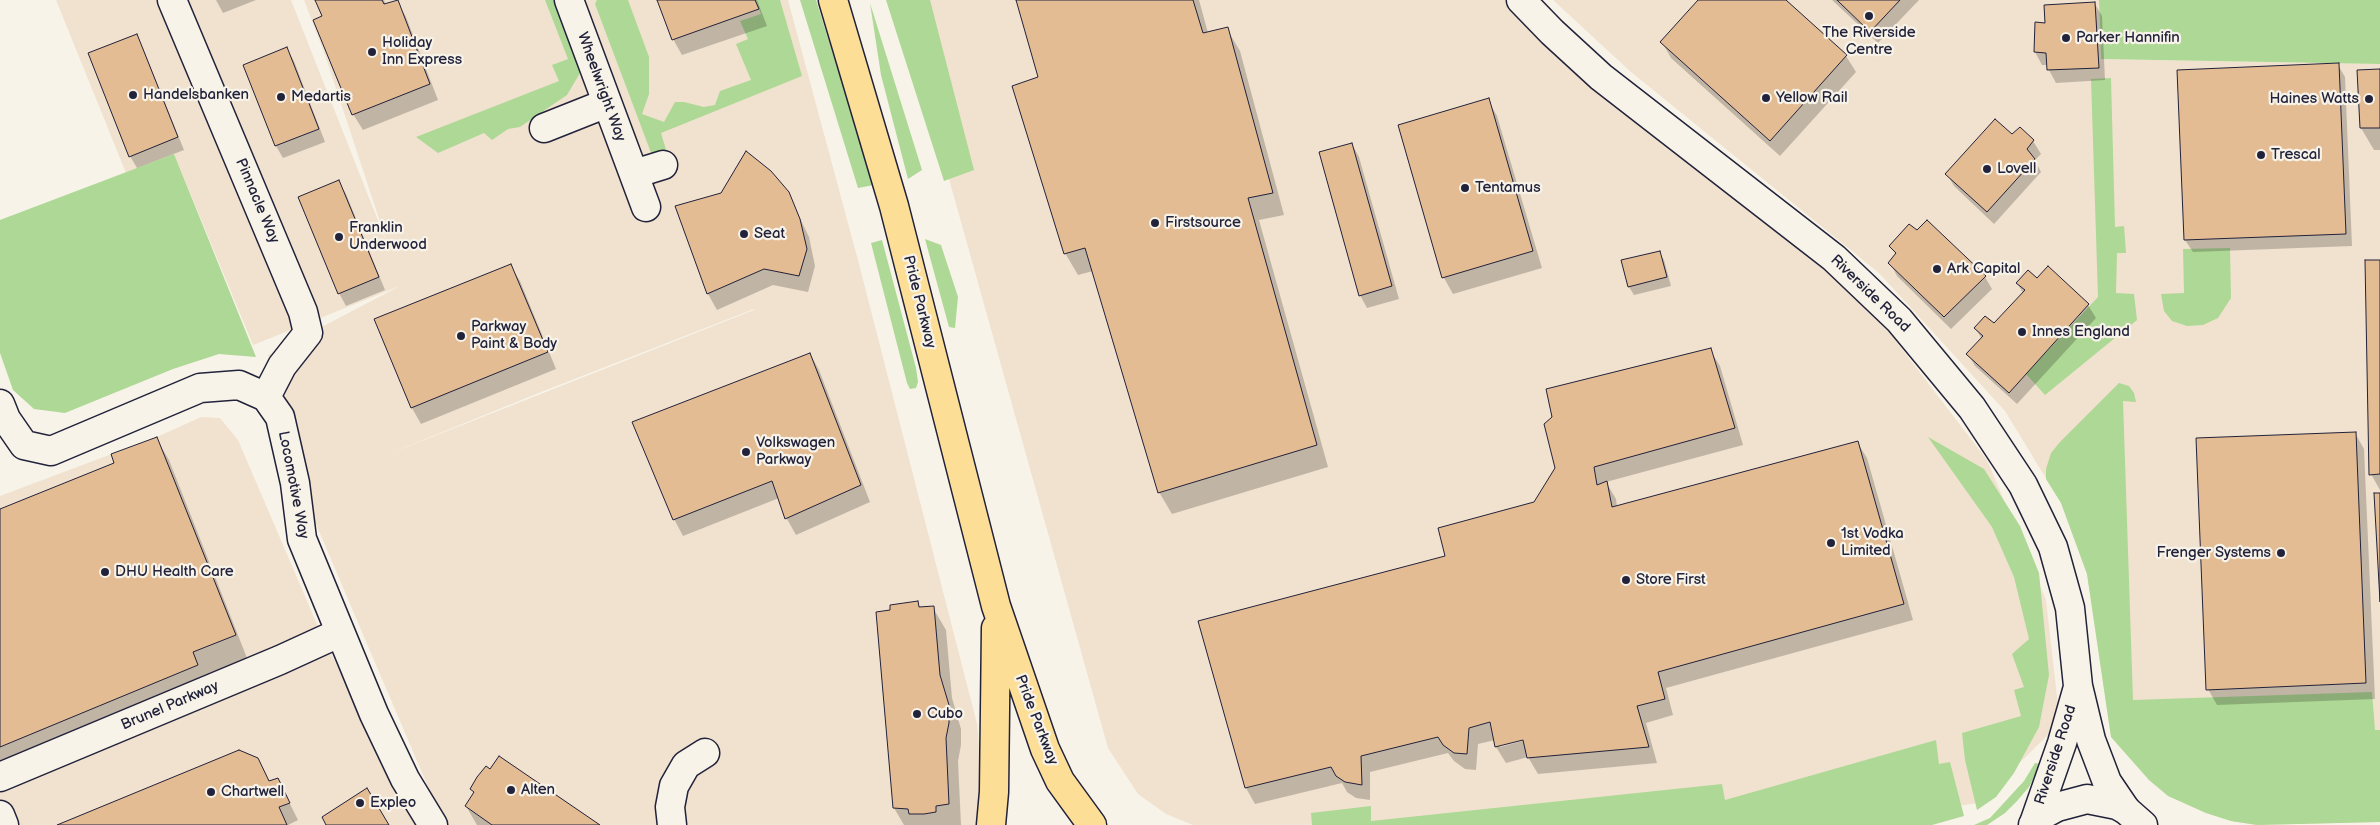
<!DOCTYPE html>
<html>
<head>
<meta charset="utf-8">
<style>
  body { margin:0 }
  canvas { display:block; background:#f7f3e8 }
</style>
</head>
<body>
<canvas width="2380" height="825"></canvas>
<script>
const ctx = document.querySelector('canvas').getContext('2d');
ctx.lineJoin = 'round';
function fillPath(path, color) { ctx.fillStyle = color; ctx.fill(path, 'evenodd'); }
const poly = rows => new Path2D(rows.map(r => 'M' + r).join(''));
function strokePath(path, color, width, dash) { ctx.strokeStyle = color; ctx.lineWidth = width; ctx.lineCap = dash ? 'butt' : 'round'; ctx.setLineDash(dash || []); ctx.stroke(path); }
function write(font, color, halo, rows, align = 'center') {
  ctx.font = font + ' "Balsamiq Sans",sans-serif'; ctx.lineWidth = 4.5; ctx.setLineDash([]); ctx.textBaseline = 'middle'; ctx.strokeStyle = halo; ctx.fillStyle = color; for (const [text, x, y, turn = 0] of rows) {
    ctx.save(); ctx.translate(x, y); ctx.rotate((+turn || 0) * Math.PI / 180); ctx.textAlign = isNaN(turn) ? turn : align; if (halo) ctx.strokeText(text, 0, 0); ctx.fillText(text, 0, 0); ctx.restore();
  }
}
const built = poly([
  [56,0,291,0,388,246,325,55,304,0,788,0,860,268,977,724,987,825,0,825,0,496,157,437,201,417,220,418,238,440,316,622,368,730,408,803,429,789,301,489,268,355,400,286,253,345,174,154,126,173],
  [754,309,754,310,381,457,541,392],
  [899,0,1509,0,1849,280,1987,460,2046,600,2060,723,1979,803,1823,824,1193,825,1166,814,1138,794,1108,748],
  [1553,0,2099,0,2101,59,2380,64,2380,822,2257,825,2231,821,2206,813,2169,796,2149,780,2111,737,2087,574,2061,503,2005,411,1879,273,1631,72]
]);
const green = poly([
  [545,0,557,0,579,64,580,73,567,95,520,127,508,129,492,140,484,133,438,153,416,137,559,81,552,65,568,59],
  [597,0,628,0,649,57,649,94,642,114,664,122,675,102,684,102,704,107,715,105,720,91,751,80,736,44,748,39,740,21,761,14,755,0,780,0,802,76,661,133,667,153,653,158,595,4],
  [800,0,816,0,874,185,858,188],
  [886,0,930,0,974,170,944,181],
  [2099,0,2380,0,2380,64,2101,59],
  [870,3,922,170,908,179,881,75],
  [2111,78,2115,227,2124,226,2126,253,2117,253,2116,293,2134,294,2137,320,2045,395,2026,374,2098,297,2091,79],
  [174,154,256,357,219,354,173,369,65,413,34,409,13,390,0,353,0,220],
  [925,239,941,245,958,297,955,328,949,327],
  [882,240,916,368,918,382,916,388,910,389,907,383,871,243],
  [2230,248,2231,298,2218,318,2203,325,2187,326,2172,321,2164,311,2161,294,2184,293,2183,249],
  [2119,383,2129,386,2134,393,2136,402,2123,401,2133,700,2372,692,2375,730,2380,730,2380,822,2257,825,2231,821,2206,813,2168,796,2149,780,2111,737,2087,574,2061,503,2046,479,2046,469,2051,453,2060,442],
  [1928,437,1984,469,2020,526,2039,573,2049,675,2039,727,2014,773,1996,797,1977,810,1965,760,1962,733,2021,716,2014,690,2024,687,2012,654,2029,639,2014,577,1992,527],
  [1936,740,1939,764,1950,762,1964,816,1932,825,1312,825,1311,813,1371,806,1371,821,1722,784,1725,800],
  [2035,763,2041,764,2029,787,2017,801,2005,813,1987,825,1974,825,1990,818,2024,781]
]);
const shadow = poly([
  [216,0,256,0,223,13],
  [317,0,384,0,386,5,397,1,406,17,438,100,363,130,353,114],
  [658,0,757,0,767,26,682,55,673,39],
  [1017,0,1199,0,1208,33,1227,29,1240,51,1284,215,1259,220,1328,467,1172,514,1159,492,1093,271,1078,275,1065,253,1040,78],
  [1700,0,1784,0,1846,56,1856,72,1780,156,1671,58,1662,42],
  [1832,0,1919,0,1878,43],
  [2095,4,2102,16,2105,80,2056,83,2049,70,2048,65,2042,65,2035,52,2037,24,2046,24],
  [136,36,143,48,184,150,137,168,130,156],
  [287,49,294,61,325,142,283,158,276,146,245,65],
  [2338,65,2345,77,2352,246,2193,252,2185,240],
  [2380,70,2380,150,2374,150,2361,128],
  [1488,100,1497,116,1542,268,1453,294,1444,278,1399,126],
  [2020,129,2033,141,2041,154,2035,160,2041,172,1994,224,1954,186,1947,174,2012,136],
  [1352,144,1359,157,1399,299,1367,308,1360,295],
  [339,182,346,194,385,290,346,306,339,293],
  [788,193,809,237,815,266,808,292,773,285,717,310,708,294,677,207],
  [1891,246,1985,277,1992,289,1951,329,1897,276,1890,263,1896,255],
  [1659,252,1664,260,1671,286,1634,295,1629,287],
  [2380,261,2380,490,2371,474],
  [510,265,520,281,556,369,421,424,412,408,376,320],
  [2048,267,2088,305,2096,318,2017,404,1975,366,1968,354,1982,339,1975,328,1994,325,2023,293,2017,283,2037,280],
  [1710,350,1720,366,1743,445,1606,482,1616,499,1617,507,1857,442,1867,458,1913,620,1666,688,1673,715,1646,723,1657,763,1538,774,1528,757,1506,763,1496,747,1495,740,1478,744,1476,770,1465,769,1454,761,1448,753,1370,772,1370,800,1356,798,1347,792,1342,783,1255,804,1246,788,1446,557,1535,503],
  [1529,737,1530,739,1500,747,1500,745],
  [810,354,819,370,870,502,796,535,787,519,779,498,683,536,674,519],
  [2355,433,2364,449,2375,699,2217,705,2208,689],
  [156,438,169,460,247,658,204,675,210,687,0,774,0,511,115,464],
  [917,602,920,608,933,608,946,630,952,698,961,729,961,745,958,761,961,825,904,825,894,808,892,611],
  [257,759,270,782,278,780,298,820,288,825,60,825],
  [472,789,598,825,477,825,466,806,474,793]
]);
const building = poly([
  [315,0,382,0,384,4,398,0,430,84,352,115,313,20,322,16,315,0],
  [657,0,755,0,759,9,672,40,657,0],
  [1016,0,1193,0,1203,33,1228,27,1273,193,1248,198,1317,445,1158,493,1085,248,1064,254,1012,86,1038,77,1016,0],
  [1698,0,1786,0,1847,55,1770,141,1660,42,1698,0],
  [1837,0,1900,0,1870,32,1837,0],
  [2095,2,2099,68,2047,70,2046,53,2034,52,2035,22,2045,23,2044,5,2095,2],
  [137,34,178,137,129,157,88,53,137,34],
  [287,47,319,129,275,146,243,65,287,47],
  [2339,63,2346,234,2184,240,2177,70,2339,63],
  [2380,69,2380,128,2360,128,2357,70,2380,69],
  [1489,98,1533,251,1442,278,1398,125,1489,98],
  [1995,119,2012,134,2020,127,2034,140,2027,149,2035,159,1987,212,1945,174,1995,119],
  [1352,143,1392,286,1359,296,1319,152,1352,143],
  [746,151,771,171,789,192,800,219,807,249,799,276,764,269,707,294,675,206,721,193,746,151],
  [339,180,379,277,338,294,298,197,339,180],
  [1927,220,1986,276,1944,317,1888,263,1896,253,1889,246,1909,224,1917,230,1927,220],
  [1660,251,1667,277,1628,287,1621,260,1660,251],
  [2365,260,2380,260,2380,474,2369,475,2365,260],
  [511,264,548,352,411,408,374,319,511,264],
  [2048,266,2089,304,2009,393,1966,354,1983,336,1974,328,1985,316,1994,323,2025,290,2016,283,2028,270,2037,278,2048,266],
  [1711,348,1735,428,1594,467,1597,485,1607,481,1612,507,1858,441,1904,604,1658,672,1665,699,1637,706,1649,747,1527,758,1523,740,1495,747,1490,722,1469,728,1467,754,1454,753,1443,745,1438,737,1361,756,1362,785,1345,782,1336,776,1331,767,1245,788,1198,621,1445,556,1438,528,1534,502,1555,468,1544,424,1552,417,1546,389,1711,348],
  [810,353,861,485,785,519,772,481,673,520,632,422,810,353],
  [2356,432,2366,683,2206,690,2196,438,2356,432],
  [157,437,236,635,193,652,198,665,0,747,0,509,114,463,111,454,157,437],
  [2374,493,2380,493,2380,602,2374,493],
  [918,601,919,607,934,606,940,675,949,705,949,723,946,738,949,804,936,806,936,812,924,814,909,814,908,809,893,808,876,612,890,610,890,605,918,601],
  [239,750,258,758,269,781,278,778,290,803,279,807,287,825,57,825,239,750],
  [499,756,600,825,492,825,465,806,474,792,470,789,477,777,486,766,490,769,499,756],
  [367,788,389,825,326,825,322,817,367,788]
]);
const street = poly([
  [172,0,303,312,308,333,282,366,266,397],
  [569,0,646,207],
  [1521,0,1552,32,1601,77,1834,258,1899,320,1972,408,2023,485,2053,547,2070,608,2078,686,2091,740,2107,782,2126,810],
  [544,128,607,103],
  [634,174,663,165],
  [0,404,6,419,24,445,51,451,200,388,239,385,266,397,280,417,295,483,302,539,374,714,405,779,433,825],
  [0,777,280,660,339,633],
  [0,815,4,825],
  [2034,823,2062,743,2078,687],
  [672,825,670,807,674,786,686,765,705,753]
]);
const secondary = poly([
  [2033,825,2044,814,2057,807,2087,799,2117,805,2126,810,2143,825]
]);
const primary = poly([
  [833,0,894,206,996,606,1045,749,1060,781,1092,825],
  [991,825,994,792,996,628]
]);
const markers = [
  [1869,16,5,"#22223b"],
  [2066,38,5,"#22223b"],
  [372,52,5,"#22223b"],
  [133,95,5,"#22223b"],
  [281,97,5,"#22223b"],
  [1766,98,5,"#22223b"],
  [2369,99,5,"#22223b"],
  [2261,155,5,"#22223b"],
  [1987,169,5,"#22223b"],
  [1465,188,5,"#22223b"],
  [1155,223,5,"#22223b"],
  [744,234,5,"#22223b"],
  [339,237,5,"#22223b"],
  [1937,269,5,"#22223b"],
  [2022,332,5,"#22223b"],
  [461,336,5,"#22223b"],
  [746,452,5,"#22223b"],
  [1831,543,5,"#22223b"],
  [2281,553,5,"#22223b"],
  [105,572,5,"#22223b"],
  [1626,580,5,"#22223b"],
  [917,714,5,"#22223b"],
  [511,790,5,"#22223b"],
  [211,792,5,"#22223b"],
  [360,803,5,"#22223b"]
];
const poiNames = [
  ["The Riverside",1869,33,"center"],
  ["Centre",1869,50,"center"],
  ["Parker Hannifin",2076,38],
  ["Holiday",382,43],
  ["Inn Express",382,60],
  ["Handelsbanken",143,95],
  ["Medartis",291,97],
  ["Yellow Rail",1776,98],
  ["Haines Watts",2359,99,"right"],
  ["Trescal",2271,155],
  ["Lovell",1997,169],
  ["Tentamus",1475,188],
  ["Firstsource",1165,223],
  ["Franklin",349,228],
  ["Underwood",349,245],
  ["Seat",754,234],
  ["Ark Capital",1947,269],
  ["Parkway",471,327],
  ["Paint & Body",471,344],
  ["Innes England",2032,332],
  ["Volkswagen",756,443],
  ["Parkway",756,460],
  ["1st Vodka",1841,534],
  ["Limited",1841,551],
  ["Frenger Systems",2271,553,"right"],
  ["DHU Health Care",115,572],
  ["Store First",1636,580],
  ["Cubo",927,714],
  ["Alten",521,790],
  ["Chartwell",221,792],
  ["Expleo",370,803]
];
const streetNames = [
  ["Wheelwright Way",601,87,70],
  ["Pinnacle Way",257,201,67],
  ["Riverside Road",1870,294,44],
  ["Pride Parkway",919,302,76],
  ["Locomotive Way",293,485,79],
  ["Brunel Parkway",170,706,-23],
  ["Pride Parkway",1036,720,69],
  ["Riverside Road",2056,755,-72]
];
fillPath(built, '#f1e2cf');
fillPath(green, '#aed895');
fillPath(shadow, '#0003');
fillPath(building, '#e4bc94');
strokePath(building, '#22223b', 1);
strokePath(street, '#22223b', 31);
strokePath(secondary, '#22223b', 31);
strokePath(primary, '#22223b', 31);
strokePath(street, '#f7f3e8', 28);
strokePath(secondary, '#f7f3e8', 28);
strokePath(primary, '#fcde96', 28);
for (const [x, y, r, color] of markers) { const dot = new Path2D(); dot.arc(x, y, r, 0, 2 * Math.PI); ctx.fillStyle = color; ctx.fill(dot); strokePath(dot, '#f7f3e8', 2); }
write('15px', '#22223b', '#f7f3e8', poiNames, 'left');
write('15px', '#22223b', '#f7f3e8', streetNames);
</script>
</body>
</html>
